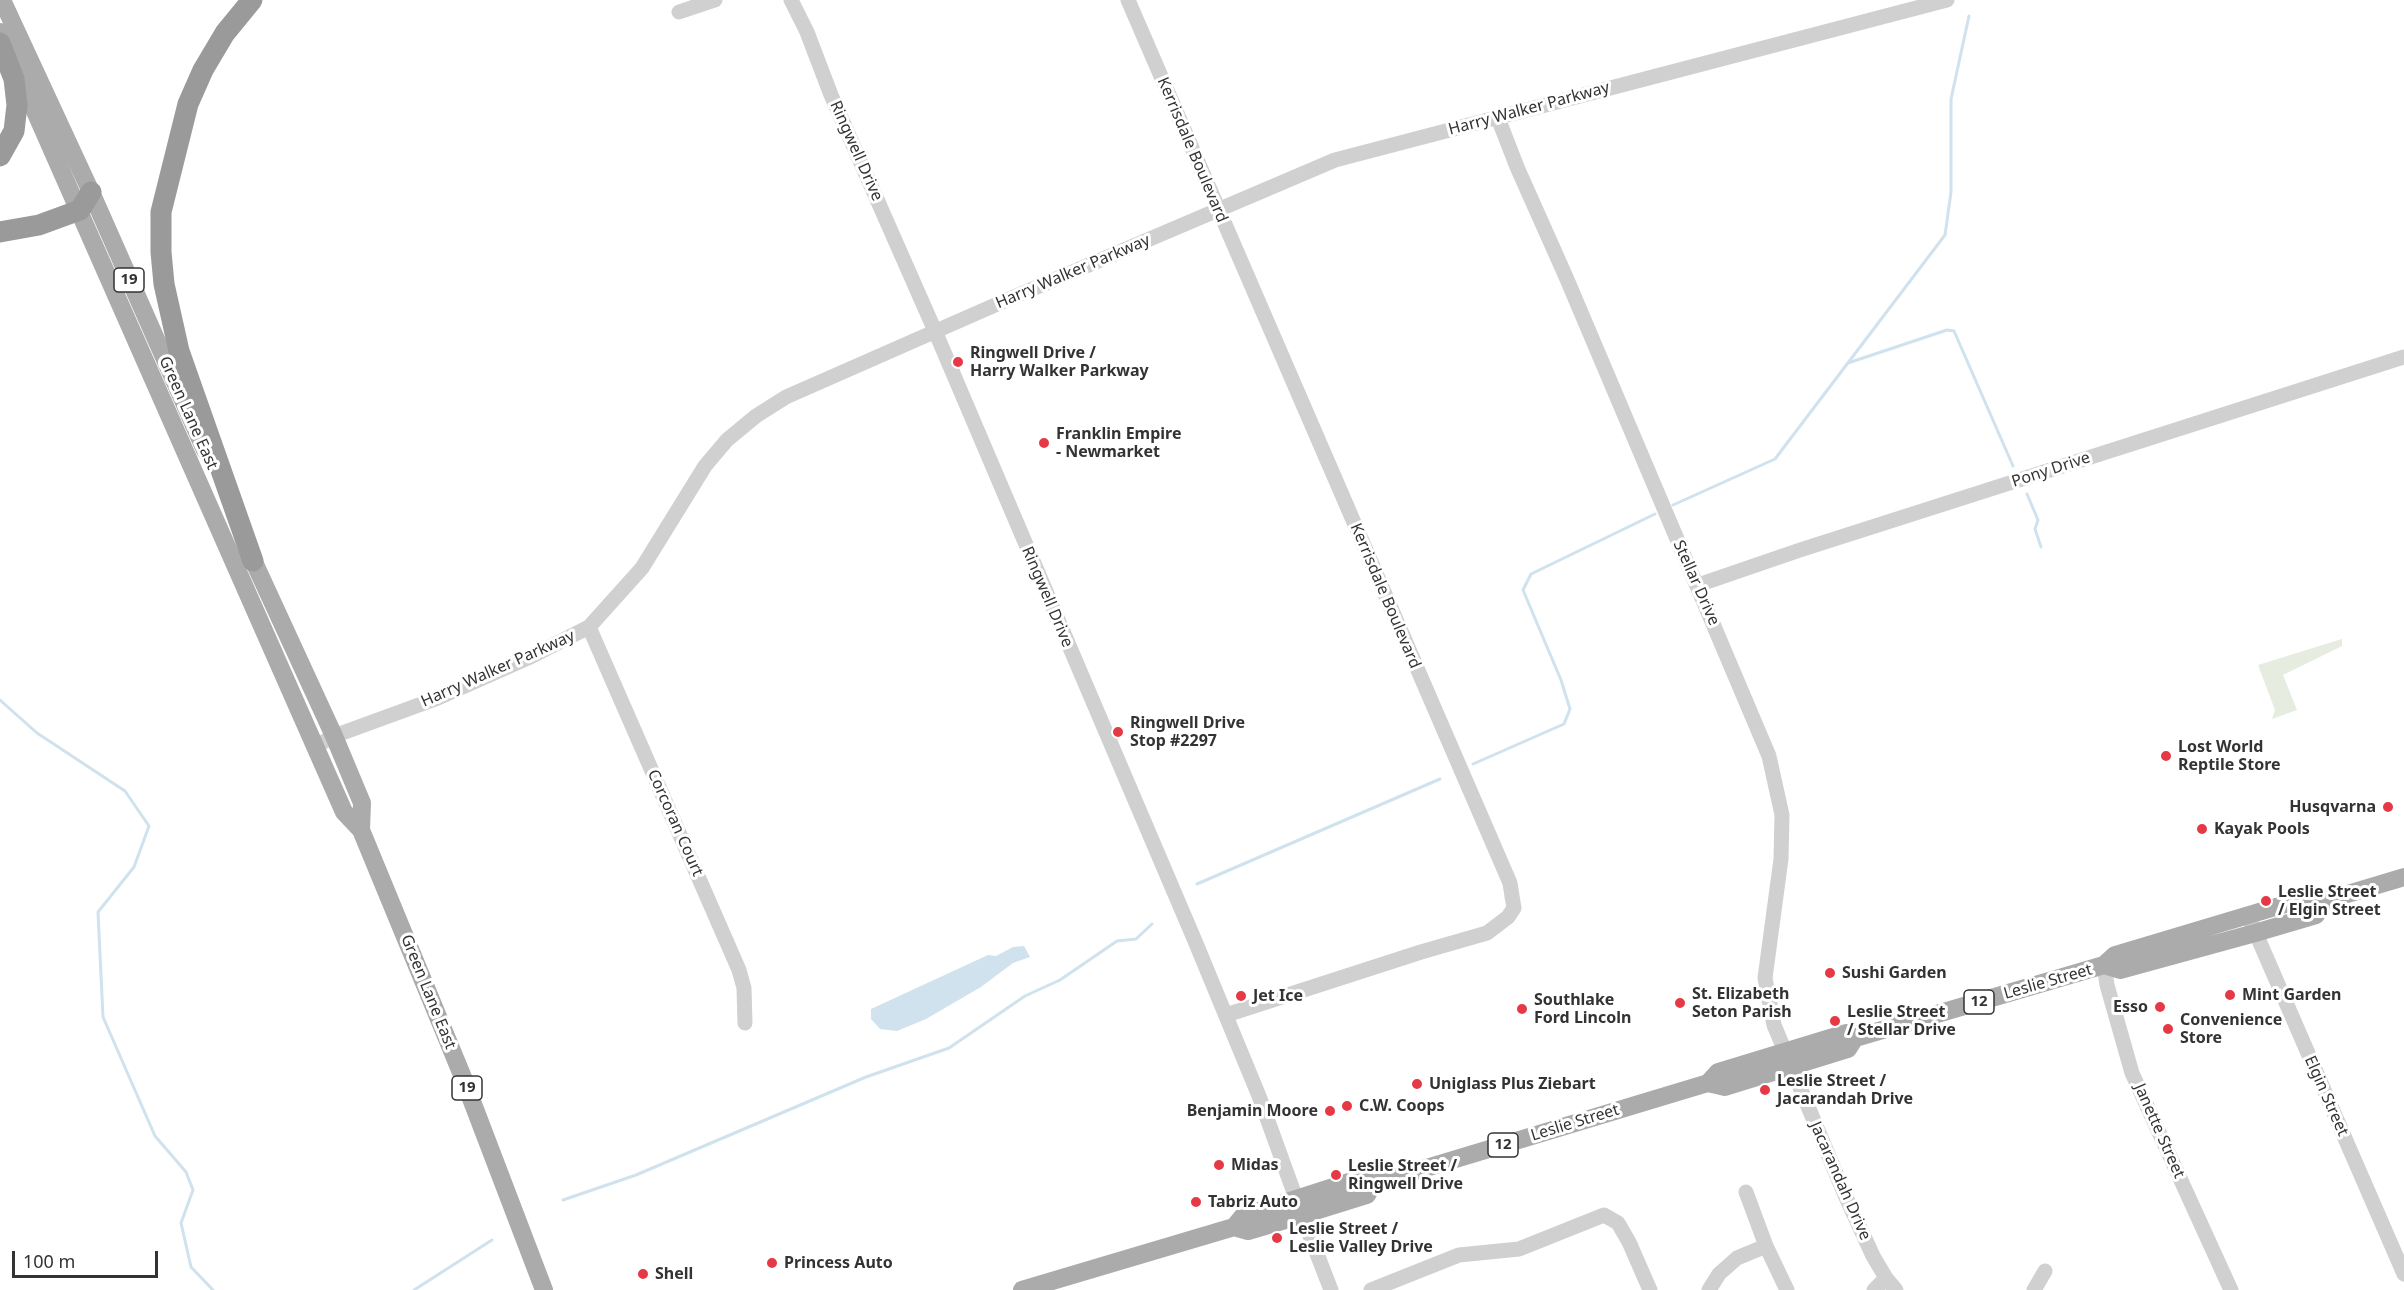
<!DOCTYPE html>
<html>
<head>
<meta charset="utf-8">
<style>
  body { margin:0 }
  #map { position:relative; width:2404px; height:1290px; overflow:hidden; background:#fff; font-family:"Noto Sans",sans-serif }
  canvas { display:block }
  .scale { position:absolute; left:12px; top:1251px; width:146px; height:27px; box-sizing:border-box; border:3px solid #333; border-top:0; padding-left:8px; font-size:18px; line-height:21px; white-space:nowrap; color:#333; -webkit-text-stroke:4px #fff; paint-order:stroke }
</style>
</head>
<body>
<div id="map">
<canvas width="2404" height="1290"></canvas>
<div class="scale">100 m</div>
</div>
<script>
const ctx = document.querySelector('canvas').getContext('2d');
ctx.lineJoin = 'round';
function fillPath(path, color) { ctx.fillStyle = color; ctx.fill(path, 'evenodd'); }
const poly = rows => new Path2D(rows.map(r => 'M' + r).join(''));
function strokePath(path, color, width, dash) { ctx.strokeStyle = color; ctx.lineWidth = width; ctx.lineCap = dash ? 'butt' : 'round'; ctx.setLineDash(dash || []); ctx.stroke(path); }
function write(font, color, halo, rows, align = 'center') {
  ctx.font = font + ' "Noto Sans",sans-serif'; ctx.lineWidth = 6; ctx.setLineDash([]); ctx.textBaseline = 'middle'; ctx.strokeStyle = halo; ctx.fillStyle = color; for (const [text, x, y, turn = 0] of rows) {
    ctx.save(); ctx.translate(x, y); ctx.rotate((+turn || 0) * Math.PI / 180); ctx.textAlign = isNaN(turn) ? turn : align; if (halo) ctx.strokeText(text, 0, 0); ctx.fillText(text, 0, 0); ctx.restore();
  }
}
const green = poly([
  [2342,639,2342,646,2283,675,2297,710,2272,719,2275,710,2258,665]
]);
const water = poly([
  [1024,946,1030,957,1013,963,981,987,926,1019,897,1031,880,1029,871,1019,871,1009,988,955,996,956,1013,947]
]);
const stream = poly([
  [1848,363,1947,330,1954,331,2013,466],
  [2027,494,2038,520,2035,529,2041,547],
  [1673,505,1775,459,1945,235,1951,192,1951,99,1969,16],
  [0,700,37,733,125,791,149,826,134,867,98,912,103,1017,155,1136,186,1172,193,1190,181,1223,191,1267,213,1290],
  [1473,764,1564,724,1570,709,1561,680,1523,590,1531,574,1655,514],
  [1197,884,1440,779],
  [563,1200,636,1175,866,1077,949,1048,1025,996,1060,980,1117,941,1136,939,1152,924],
  [414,1290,492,1240]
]);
const minor = poly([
  [791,0,807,32,831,95,935,331,1195,941,1259,1096,1302,1215,1331,1290],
  [1128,0,1510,883,1512,896,1514,908,1508,917,1487,933,1421,952,1226,1015],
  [679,12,715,0],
  [1498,118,1517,167,1566,277,1769,756,1782,815,1781,859,1765,978,1774,1025,1845,1195,1873,1256,1886,1278,1896,1290],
  [1698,585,1800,550,2404,357],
  [589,627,739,970,744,988,745,1023],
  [316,746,334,736,438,698,528,658,589,627,642,568,705,466,727,440,756,416,786,397,1002,302,1335,160,1947,0],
  [2251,922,2404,1274],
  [2104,965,2107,985,2132,1073,2231,1290],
  [1746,1192,1766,1246,1787,1290],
  [1371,1290,1459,1255,1519,1249,1604,1215,1618,1223,1629,1242,1650,1290],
  [1709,1290,1719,1274,1737,1258,1766,1246],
  [1874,1290,1886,1278],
  [2034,1290,2045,1271]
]);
const major = poly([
  [2,0,91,192,205,450],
  [0,32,344,812,361,830,462,1075,544,1290],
  [248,549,334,736,362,803,361,830],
  [2104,965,2120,970,2255,933,2316,915,2324,901],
  [1708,1083,1725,1087,1848,1049,1855,1038,2104,965,2115,955,2309,897,2324,901,2404,877],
  [1234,1227,1248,1231,1302,1215,1367,1195,1373,1184,1708,1083,1718,1072,1846,1033,1855,1038],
  [1022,1290,1234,1227,1243,1216,1361,1178,1373,1184]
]);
const highway = poly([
  [252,0,225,33,203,70,188,104,161,212,161,252,164,284,179,351,253,561],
  [0,43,14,79,17,105,14,131,0,156],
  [0,232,39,225,80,210,91,192]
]);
const markers = [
  [958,362,6,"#e63946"],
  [1044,443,6,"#e63946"],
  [1118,732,6,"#e63946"],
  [2166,756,6,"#e63946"],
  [2388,807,6,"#e63946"],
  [2202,829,6,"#e63946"],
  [2266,901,6,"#e63946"],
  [1830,973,6,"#e63946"],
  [2230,995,6,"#e63946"],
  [1241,996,6,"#e63946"],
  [1680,1003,6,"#e63946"],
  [2160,1007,6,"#e63946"],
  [1522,1009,6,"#e63946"],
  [1835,1021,6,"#e63946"],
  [2168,1029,6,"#e63946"],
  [1417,1084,6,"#e63946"],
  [1765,1090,6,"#e63946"],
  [1347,1106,6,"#e63946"],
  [1330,1111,6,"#e63946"],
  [1219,1165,6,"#e63946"],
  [1336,1175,6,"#e63946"],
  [1196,1202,6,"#e63946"],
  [1277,1238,6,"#e63946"],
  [772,1263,6,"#e63946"],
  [643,1274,6,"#e63946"]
];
const shields = [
  [129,280,30],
  [1979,1002,30],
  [467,1088,30],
  [1503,1145,30]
];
const shieldNames = [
  ["19",129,280],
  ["12",1979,1002],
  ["19",467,1088],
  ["12",1503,1145]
];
const streetNames = [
  ["Harry Walker Parkway",1529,109,-15],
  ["Kerrisdale Boulevard",1192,150,67],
  ["Ringwell Drive",856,151,66],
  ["Harry Walker Parkway",1073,272,-23],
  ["Green Lane East",188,413,66],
  ["Pony Drive",2051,470,-18],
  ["Stellar Drive",1696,583,66],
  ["Kerrisdale Boulevard",1385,596,67],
  ["Ringwell Drive",1047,597,67],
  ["Harry Walker Parkway",498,669,-24],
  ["Corcoran Court",675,823,66],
  ["Leslie Street",2048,982,-16],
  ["Green Lane East",428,992,68],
  ["Elgin Street",2326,1096,66],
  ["Leslie Street",1575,1123,-17],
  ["Janette Street",2159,1131,66],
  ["Jacarandah Drive",1840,1181,66]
];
const poiNames = [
  ["Ringwell Drive /",970,353],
  ["Harry Walker Parkway",970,371],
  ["Franklin Empire",1056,434],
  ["- Newmarket",1056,452],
  ["Ringwell Drive",1130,723],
  ["Stop #2297",1130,741],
  ["Lost World",2178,747],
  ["Reptile Store",2178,765],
  ["Husqvarna",2376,807,"right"],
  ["Kayak Pools",2214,829],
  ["Leslie Street",2278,892],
  ["/ Elgin Street",2278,910],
  ["Sushi Garden",1842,973],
  ["St. Elizabeth",1692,994],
  ["Seton Parish",1692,1012],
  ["Mint Garden",2242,995],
  ["Jet Ice",1253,996],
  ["Southlake",1534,1000],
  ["Ford Lincoln",1534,1018],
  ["Esso",2148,1007,"right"],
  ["Leslie Street",1847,1012],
  ["/ Stellar Drive",1847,1030],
  ["Convenience",2180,1020],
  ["Store",2180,1038],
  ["Leslie Street /",1777,1081],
  ["Jacarandah Drive",1777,1099],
  ["Uniglass Plus Ziebart",1429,1084],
  ["C.W. Coops",1359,1106],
  ["Benjamin Moore",1318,1111,"right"],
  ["Midas",1231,1165],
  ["Leslie Street /",1348,1166],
  ["Ringwell Drive",1348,1184],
  ["Tabriz Auto",1208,1202],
  ["Leslie Street /",1289,1229],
  ["Leslie Valley Drive",1289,1247],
  ["Princess Auto",784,1263],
  ["Shell",655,1274]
];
fillPath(green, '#e6ecdf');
fillPath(water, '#cfe2ee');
strokePath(stream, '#cfe2ee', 3);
strokePath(minor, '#d0d0d0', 15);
strokePath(major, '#ababab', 18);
strokePath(highway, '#9a9a9a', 21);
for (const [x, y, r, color] of markers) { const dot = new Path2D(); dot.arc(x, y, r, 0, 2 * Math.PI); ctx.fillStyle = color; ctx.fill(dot); strokePath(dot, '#fff', 2); }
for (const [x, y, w] of shields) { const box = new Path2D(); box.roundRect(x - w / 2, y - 12, w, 24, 4.5); ctx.fillStyle = '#fff'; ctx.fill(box); strokePath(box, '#333', 1.5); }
write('bold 15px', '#333', null, shieldNames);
write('16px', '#333', '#fff', streetNames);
write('bold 16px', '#333', '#fff', poiNames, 'left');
</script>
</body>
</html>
